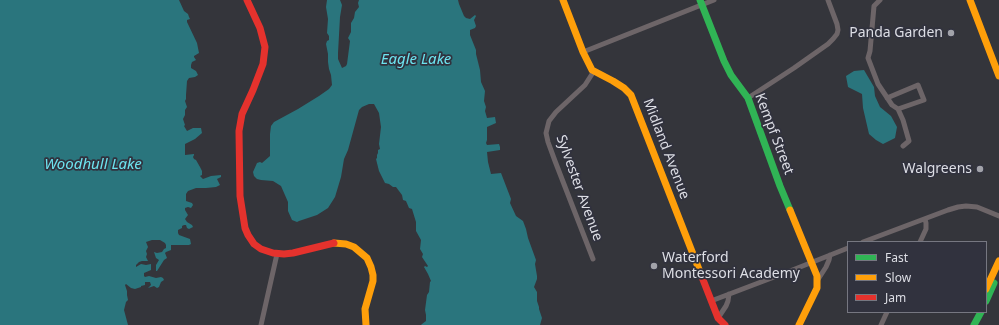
<!DOCTYPE html>
<html>
<head>
<meta charset="utf-8">
<style>
  body { margin:0 }
  #map { position:relative; width:999px; height:325px; overflow:hidden; background:#34353b; font-family:"Noto Sans",sans-serif }
  canvas { display:block }
  .legend { position:absolute; left:847px; top:241px; width:140px; height:72px; box-sizing:border-box; background:#31323e; border:1px solid #767781; margin:0; padding:5px 7px; list-style:none; font-size:12px; color:#dddee5 }
  .legend li { display:flex; align-items:center; gap:8px; height:20px }
  .legend b { width:20px; border:1px solid #767781 }
</style>
</head>
<body>
<div id="map">
<canvas width="999" height="325"></canvas>
<ul class="legend">
<li><b style="height:5px;background:#30b455"></b>Fast</li>
<li><b style="height:5px;background:#ff9f0a"></b>Slow</li>
<li><b style="height:5px;background:#e5322d"></b>Jam</li>
</ul>
</div>
<script>
const ctx = document.querySelector('canvas').getContext('2d');
ctx.lineJoin = 'round';
function fillPath(path, color) { ctx.fillStyle = color; ctx.fill(path, 'evenodd'); }
const poly = rows => new Path2D(rows.map(r => 'M' + r).join(''));
function strokePath(path, color, width, dash) { ctx.strokeStyle = color; ctx.lineWidth = width; ctx.lineCap = dash ? 'butt' : 'round'; ctx.setLineDash(dash || []); ctx.stroke(path); }
function write(font, color, halo, rows, align = 'center') {
  ctx.font = font + ' "Noto Sans",sans-serif'; ctx.lineWidth = 3.5; ctx.setLineDash([]); ctx.textBaseline = 'middle'; ctx.strokeStyle = halo; ctx.fillStyle = color; for (const [text, x, y, turn = 0] of rows) {
    ctx.save(); ctx.translate(x, y); ctx.rotate((+turn || 0) * Math.PI / 180); ctx.textAlign = isNaN(turn) ? turn : align; if (halo) ctx.strokeText(text, 0, 0); ctx.fillText(text, 0, 0); ctx.restore();
  }
}
const water = poly([
  [0,0,179,0,184,11,188,14,189,17,190,19,187,20,187,22,197,43,199,53,194,56,194,57,196,60,192,62,191,65,191,68,196,71,198,75,195,77,189,78,187,81,186,95,186,99,185,101,187,107,185,110,185,115,183,119,185,125,184,126,187,131,193,128,201,128,202,133,195,139,185,144,185,155,194,154,194,155,193,157,194,159,196,160,200,167,202,171,202,175,200,176,203,179,211,176,221,175,221,177,217,179,220,185,216,187,206,188,196,188,188,191,186,194,186,201,192,203,193,205,191,208,188,207,185,208,185,210,188,215,185,219,187,222,192,225,193,227,189,229,187,228,186,225,184,225,182,226,182,228,178,230,178,233,179,235,190,239,191,244,189,245,171,245,171,250,166,252,165,253,167,258,164,260,157,271,156,271,156,265,159,260,156,258,154,252,157,253,162,252,164,249,166,248,166,245,165,243,160,240,152,240,146,242,148,247,146,251,147,254,146,257,148,261,142,261,139,262,136,265,136,267,141,264,146,265,151,264,151,270,144,273,144,276,145,277,149,276,156,278,161,277,163,278,164,280,161,282,159,287,157,288,154,286,148,288,151,285,150,282,145,282,145,285,141,286,141,287,135,289,131,288,126,284,125,285,127,291,127,295,128,300,126,302,124,310,128,325,0,325],
  [327,0,340,0,342,5,340,17,338,53,338,59,342,68,346,66,347,64,350,41,348,38,351,32,351,23,354,18,355,12,359,7,358,3,359,0,458,0,459,4,464,16,466,18,470,19,475,15,476,16,474,20,476,26,475,28,470,30,470,35,476,50,476,54,480,70,481,82,485,91,484,101,486,107,485,111,487,118,495,117,496,123,487,127,487,140,486,143,487,145,499,144,500,147,500,150,487,152,488,162,491,174,501,173,511,199,510,203,516,216,523,221,526,229,528,238,536,260,535,264,537,276,537,279,534,287,537,292,537,301,539,307,539,309,542,318,540,325,421,325,422,324,426,321,426,315,425,310,427,295,429,292,430,282,431,281,428,274,424,267,425,266,427,267,428,266,422,257,423,254,420,249,421,240,416,231,416,222,412,209,409,208,406,201,403,200,402,195,396,187,393,187,389,184,385,183,379,171,376,159,377,158,377,155,378,153,378,150,380,149,379,144,381,127,379,113,374,104,369,104,362,107,359,110,348,150,344,159,341,177,335,197,328,208,317,215,299,221,297,222,292,220,288,211,288,202,281,186,273,181,261,180,257,179,254,176,253,172,257,163,260,162,262,163,270,156,270,134,271,126,274,122,298,109,319,96,329,89,332,85,331,75,329,69,328,62,328,54,326,44,327,41,329,40,329,36,327,33,328,19,326,7],
  [864,70,874,87,875,96,880,107,891,116,897,127,895,138,883,144,876,140,869,134,863,108,862,94,848,87,846,76,854,71]
]);
const street = poly([
  [880,0,874,6,870,51,868,58,878,84,892,105,898,109,903,120,909,141,903,146],
  [583,52,714,0],
  [748,98,794,68,828,44,833,39,837,34,838,30,837,24,828,0],
  [887,98,918,85,924,100,898,109],
  [863,242,948,210,958,207,966,206,977,207,999,216],
  [920,242,926,229,926,223,925,219],
  [593,259,555,161,548,142,546,133,549,121,556,112,585,85,594,71],
  [817,281,826,267,829,260,830,255],
  [711,301,790,271,848,248],
  [718,318,726,306,728,301,729,294],
  [261,325,277,254],
  [881,325,887,312]
]);
const fast = poly([
  [700,0,724,61,731,75,748,98,780,186,790,210],
  [986,301,994,283],
  [974,325,981,312]
]);
const slow = poly([
  [563,0,583,52,592,70,613,81,624,88,631,95,700,272],
  [970,0,999,76],
  [790,210,817,276,817,288,799,325],
  [334,243,346,244,354,247,367,258,371,267,373,275,373,281,365,309,366,325],
  [986,289,999,261]
]);
const jam = poly([
  [247,0,260,28,265,47,263,64,253,90,242,114,239,131,240,196,245,228,248,235,254,244,261,249,273,253,284,254,293,253,334,243],
  [700,272,718,318,725,325]
]);
const markers = [
  [951,33,4,"#a2a3aa"],
  [980,169,4,"#a2a3aa"],
  [654,266,4,"#a2a3aa"]
];
const poiNames = [
  ["Panda Garden",943,33],
  ["Walgreens",972,169],
  ["Waterford",662,258,"left"],
  ["Montessori Academy",662,274,"left"]
];
const streetNames = [
  ["Kempf Street",774,134,69],
  ["Midland Avenue",666,149,69],
  ["Sylvester Avenue",579,188,70]
];
const waterNames = [
  ["Eagle Lake",416,60],
  ["Woodhull Lake",93,165]
];
fillPath(water, '#2a757d');
strokePath(street, '#6d6568', 5);
strokePath(fast, '#30b455', 7);
strokePath(slow, '#ff9f0a', 7);
strokePath(jam, '#e5322d', 7);
for (const [x, y, r, color] of markers) { const dot = new Path2D(); dot.arc(x, y, r, 0, 2 * Math.PI); ctx.fillStyle = color; ctx.fill(dot); strokePath(dot, '#31323e', 1.5); }
write('14px', '#dddee5', '#31323e', poiNames, 'right');
write('14px', '#dddee5', '#31323e', streetNames);
write('italic 15px', '#6de4f0', '#31323e', waterNames);
</script>
</body>
</html>
